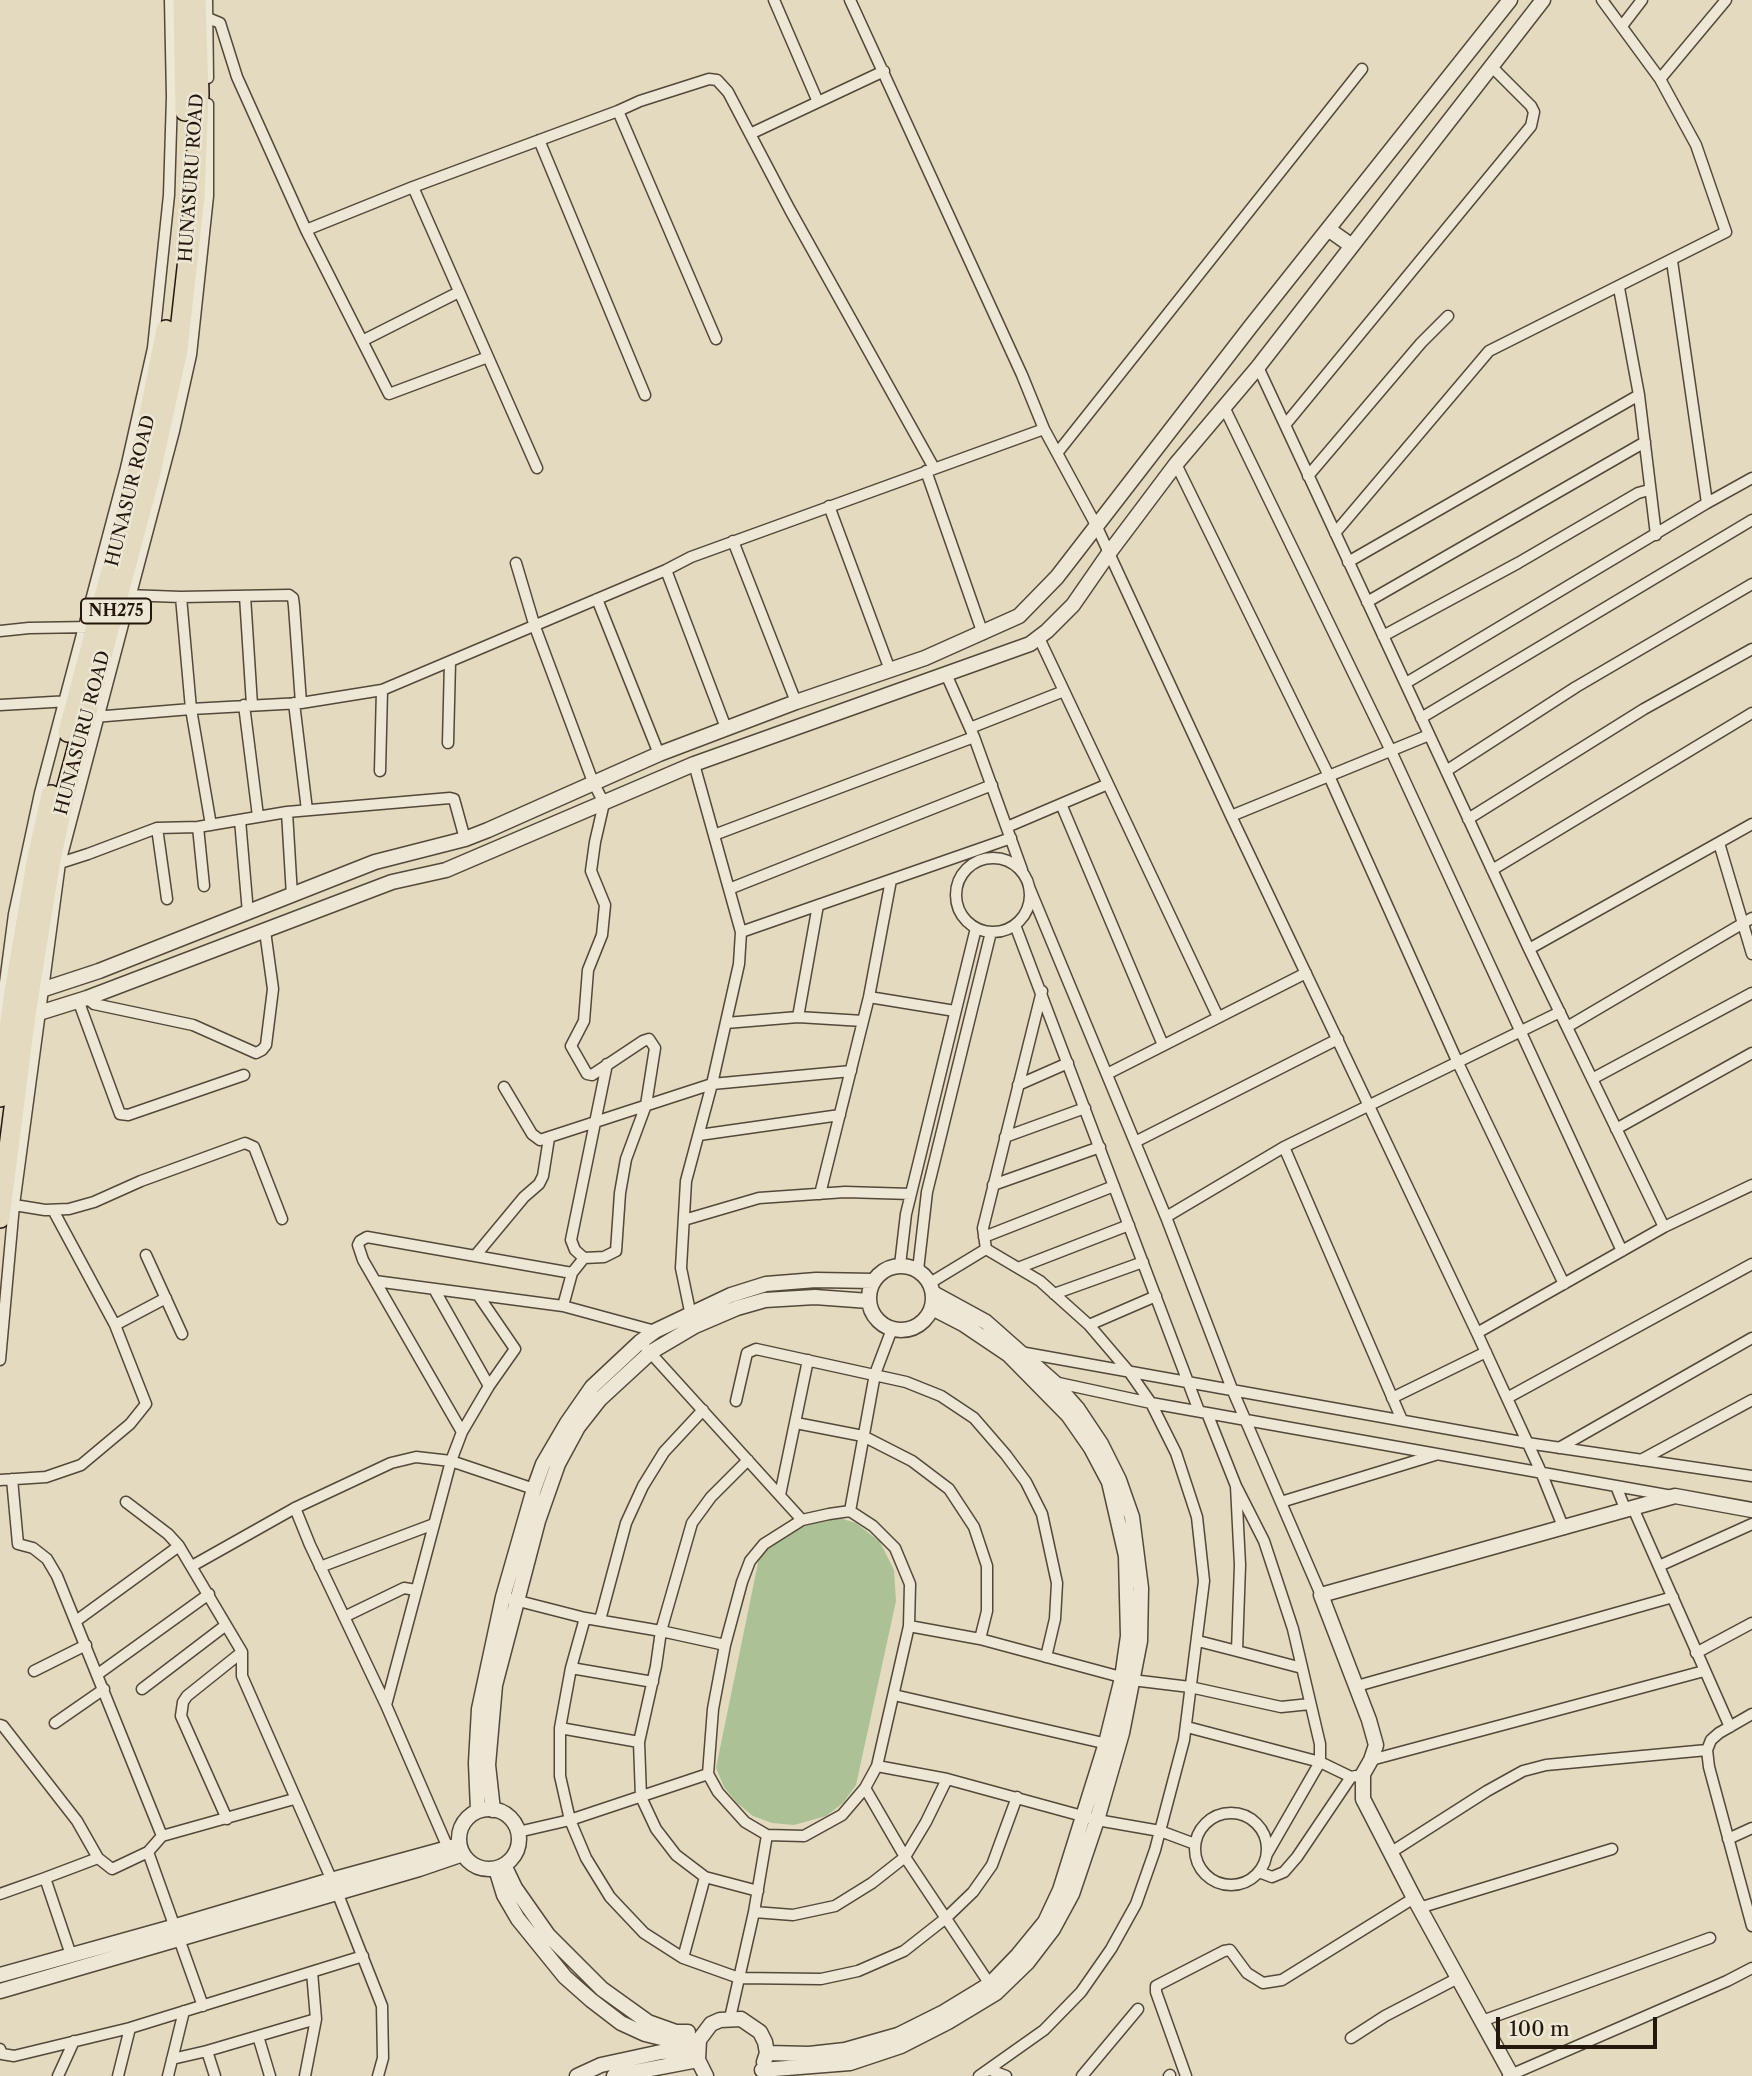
<!DOCTYPE html>
<html>
<head>
<meta charset="utf-8">
<style>
  body { margin:0 }
  #map { position:relative; width:1752px; height:2076px; overflow:hidden; background:#e3dabf; font-family:"Libre Caslon Text",serif }
  canvas { display:block }
  .scale { position:absolute; left:1496px; top:2017px; width:161px; height:32px; box-sizing:border-box; border:4px solid #24170c; border-top:0; padding-left:9px; font-size:21px; line-height:24px; white-space:nowrap; color:#24170c; -webkit-text-stroke:5px #ede7d5; paint-order:stroke }
</style>
</head>
<body>
<div id="map">
<canvas width="1752" height="2076"></canvas>
<div class="scale">100 m</div>
</div>
<script>
const ctx = document.querySelector('canvas').getContext('2d');
ctx.lineJoin = 'round';
function fillPath(path, color) { ctx.fillStyle = color; ctx.fill(path, 'evenodd'); }
const poly = rows => new Path2D(rows.map(r => 'M' + r).join(''));
function strokePath(path, color, width, dash) { ctx.strokeStyle = color; ctx.lineWidth = width; ctx.lineCap = dash ? 'butt' : 'round'; ctx.setLineDash(dash || []); ctx.stroke(path); }
function write(font, color, halo, rows, align = 'center') {
  ctx.font = font + ' "Libre Caslon Text",serif'; ctx.lineWidth = 5; ctx.setLineDash([]); ctx.textBaseline = 'middle'; ctx.strokeStyle = halo; ctx.fillStyle = color; for (const [text, x, y, turn = 0] of rows) {
    ctx.save(); ctx.translate(x, y); ctx.rotate((+turn || 0) * Math.PI / 180); ctx.textAlign = isNaN(turn) ? turn : align; if (halo) ctx.strokeText(text, 0, 0); ctx.fillText(text, 0, 0); ctx.restore();
  }
}
const green = poly([
  [836,1517,856,1523,880,1542,894,1570,896,1601,856,1785,843,1803,826,1816,794,1825,772,1823,753,1816,737,1803,724,1787,716,1768,759,1558,786,1527]
]);
const minor = poly([
  [207,0,208,78],
  [774,0,818,102],
  [850,0,1022,375,1044,429,1096,525,1231,816,1477,1333,1541,1472,1564,1529],
  [208,18,220,23,237,77,306,230,389,394,488,357],
  [1622,26,1642,0],
  [1660,79,1726,0],
  [618,111,716,339],
  [750,134,884,71],
  [539,140,645,395],
  [413,187,537,468],
  [306,230,413,187,618,111,640,101,709,79,717,80,728,92,790,210,934,468],
  [1672,261,1707,503],
  [1619,288,1639,395,1656,535],
  [362,341,459,292],
  [1258,367,1529,949,1664,1227,1477,1333],
  [1224,407,1391,751,1622,1251],
  [1285,425,1531,126,1534,112,1531,106,1491,66],
  [1058,452,1362,69],
  [1176,464,1329,776,1458,1063,1564,1284],
  [926,471,983,634],
  [1308,476,1421,343,1448,316],
  [829,506,890,670],
  [1335,533,1489,351,1726,232,1696,145,1660,79,1602,0],
  [733,541,796,702],
  [1348,562,1639,395],
  [516,563,535,627,593,782,604,803,595,842,591,871,605,905,602,935,588,970,584,1021,571,1046,587,1074,592,1075,643,1041,649,1039,655,1048,646,1105,626,1159,620,1193,616,1251,604,1257,584,1258,572,1273,563,1306],
  [666,570,726,728],
  [126,595,181,597,191,709,211,825],
  [245,596,252,705],
  [181,597,289,595,293,598,294,606,301,703],
  [597,599,659,754],
  [1367,602,1645,442],
  [0,631,29,628,91,627],
  [1383,636,1518,563,1638,493,1649,490],
  [1039,638,1218,1017],
  [946,674,974,737,1022,870],
  [1406,683,1707,503,1752,478],
  [294,703,307,810],
  [0,705,70,701],
  [244,705,258,816],
  [94,717,191,709,301,703,382,690,666,570,691,557,1044,429],
  [1421,718,1752,520],
  [970,728,1064,691],
  [448,743,450,662],
  [380,771,382,690],
  [1446,771,1576,687,1752,584],
  [1061,804,1108,784],
  [287,812,450,798,454,799,465,839],
  [1231,816,1429,735],
  [1468,819,1644,709,1752,649],
  [240,820,248,913],
  [198,827,204,886],
  [1007,827,1061,804,1163,1045],
  [157,828,167,899],
  [714,835,974,737],
  [1719,843,1752,954],
  '956 895a37 37 0 1 1 74 0a37 37 0 1 1-74 0Z',
  [57,862,60,863,88,854,157,828,198,827,287,812,292,896],
  [1492,870,1752,713],
  [1029,887,1166,1217],
  [729,889,992,785],
  [1015,925,1199,1411],
  [741,932,1011,838],
  [1529,949,1752,824],
  [869,997,955,1011],
  [87,998,94,1004,193,1025,256,1053,262,1050,266,1045,273,989,265,931],
  [78,1000,120,1114,128,1115,244,1075],
  [798,1017,818,905],
  [0,1021,14,914,40,793,126,468,153,348,169,195,172,97,170,0],
  [726,1023,798,1017,863,1021],
  [1567,1027,1752,918],
  [1107,1074,1306,973],
  [1592,1079,1752,993],
  [1018,1085,1068,1063],
  [504,1087,532,1134,540,1140,712,1084,851,1071],
  [1616,1129,1752,1053],
  [699,1135,840,1115],
  [1005,1137,1085,1108],
  [1135,1142,1338,1039],
  [1284,1147,1402,1420],
  [993,1185,1100,1147],
  [820,1194,869,997,891,880],
  [8,1204,45,1210,69,1209,94,1202,141,1181,245,1143,254,1147,282,1219],
  [684,1220,759,1198,845,1192,911,1194],
  [1664,1227,1752,1185],
  [984,1237,1114,1186],
  [986,1249,983,1228,1042,991],
  [146,1255,182,1334],
  [475,1256,524,1197,539,1184,543,1176,549,1138],
  [584,1258,575,1250,571,1240,607,1064],
  [900,1265,906,1214,976,928],
  [1018,1268,1129,1225],
  [918,1270,927,1192,991,932],
  [375,1281,563,1306,655,1331],
  [930,1283,986,1249,1040,1281,1089,1325,1130,1373,1151,1403,1176,1453,1197,1517,1204,1581,1184,1740,1155,1850,1136,1904,1111,1949,1081,1992,1044,2030,979,2076],
  [434,1289,489,1386],
  [1054,1294,1143,1262],
  [692,1321,681,1268,686,1181,712,1084,739,964,741,932,694,764],
  [115,1325,166,1298],
  [1089,1325,1156,1296],
  [646,1348,802,1520],
  [1020,1352,1527,1443,1752,1476],
  [0,1360,14,1205,60,863,174,431,191,355,208,196,208,104],
  [1054,1382,1151,1403,1672,1496],
  [1392,1398,1486,1352],
  [1507,1398,1752,1264],
  [736,1401,747,1353,756,1349,906,1382,941,1396,974,1418,1006,1455,1026,1482,1042,1514,1057,1583,1055,1619,1046,1657],
  [1207,1413,1236,1486,1240,1565,1237,1651,1302,1668],
  [796,1423,863,1436,912,1461,949,1489,974,1527,987,1566,987,1611,980,1639],
  [462,1432,363,1260,358,1245,360,1241,367,1237,572,1273],
  [1559,1448,1752,1338],
  [748,1460,711,1497,692,1523,661,1631,656,1666,639,1742,641,1797,656,1829,676,1855,705,1877,758,1891],
  [1641,1460,1752,1400],
  [12,1479,18,1544,33,1548,47,1559,57,1576,162,1836,148,1852,203,2006],
  [0,1480,46,1477,81,1465,130,1424,146,1404,115,1325,53,1210],
  [1236,1486,1264,1541,1293,1629,1320,1744,1320,1762,1267,1854],
  [1616,1486,1626,1511],
  [780,1495,808,1360],
  [126,1502,168,1534,179,1546,242,1652,242,1676,337,1892,382,2006,383,2058,378,2076],
  [1281,1502,1435,1455],
  [295,1508,310,1545,386,1705,448,1848],
  [1633,1508,1730,1727],
  [850,1511,875,1374,892,1329],
  [192,1566,295,1508,391,1463,416,1457,451,1461,534,1489],
  [1659,1566,1752,1524],
  [320,1567,434,1524],
  [1321,1595,1232,1389,1166,1217,1284,1147,1560,1012],
  [503,1597,585,1618,661,1631,725,1645],
  [344,1617,404,1588,416,1590],
  [585,1618,571,1668,560,1728,560,1776,570,1820,586,1858,610,1897,644,1933,683,1958,739,1978,821,1979,858,1971,904,1951,946,1918,973,1892,992,1865,1017,1797],
  [600,1620,626,1523,643,1486,664,1452,703,1410],
  [76,1621,179,1546],
  [909,1626,877,1766,865,1788,842,1815,804,1836,767,1835,745,1822,718,1792,708,1774,713,1709,725,1645,742,1582,750,1561,764,1544,802,1520,829,1514,850,1511,873,1526,895,1548,910,1584,909,1626,980,1639,1132,1680,1190,1687,1281,1707,1310,1704],
  [1198,1641,1237,1651],
  [1696,1653,1752,1623],
  [571,1668,653,1682],
  [34,1671,86,1645],
  [98,1674,209,1594],
  [1357,1686,1673,1597],
  [142,1689,226,1625],
  [894,1695,1112,1745],
  [386,1705,451,1461,462,1432,489,1386,515,1349,478,1295],
  [1752,1714,1719,1733,1711,1740,1707,1750,1709,1767,1752,1926],
  [55,1723,104,1689],
  [0,1725,3,1726,77,1821,98,1858],
  [1187,1727,1320,1762,1351,1777],
  [560,1728,639,1742],
  [1371,1760,1704,1671],
  [877,1766,947,1779,1097,1820,1160,1831,1195,1844],
  [865,1788,905,1857,993,1989],
  '1195 1849a36 36 0 1 1 72 0a36 36 0 1 1-72 0Z',
  [227,1819,181,1716,183,1702,187,1696,242,1652],
  [518,1832,570,1820,708,1774],
  [162,1836,294,1799],
  [1728,1839,1752,1828],
  [1390,1853,1487,1791,1523,1771,1546,1765,1707,1750],
  [1259,1872,1272,1877,1284,1872,1297,1857,1351,1777,1356,1776],
  [0,1894,45,1878],
  [1419,1908,1612,1849],
  [754,1912,793,1915,835,1906,872,1883,905,1857,926,1822,947,1779],
  [71,1955,45,1878,98,1858,112,1869,148,1852],
  [683,1958,705,1877],
  [730,2018,754,1912,767,1835],
  [1482,2021,1710,1938],
  [258,2036,270,2076],
  [1351,2038,1385,2016,1458,1978],
  [0,2049,2,2054,14,2056,130,2028,363,1956],
  [207,2051,215,2076],
  [172,2059,207,2051,316,2019],
  [990,2070,1006,2076],
  [58,2076,74,2041],
  [118,2076,130,2028],
  [168,2076,184,2011],
  [305,2076,316,2019,312,1972],
  [1082,2076,1138,2009],
  [1169,2076,1170,2075],
  [1186,2076,1156,1992,1156,1986,1224,1951,1230,1950,1247,1973,1263,1983,1282,1980,1414,1898],
  [1508,2076,1727,1981,1752,1968]
]);
const tertiary = poly([
  [1328,229,1352,246],
  [21,993,29,994,99,971,375,862,465,839,488,830,659,754,796,702,925,658,1019,616,1057,577,1251,326,1510,0],
  [20,1012,26,1014,39,1013,87,998,392,882,446,870,694,764,1030,644,1047,631,1073,605,1109,553,1176,464,1258,367,1543,0],
  '869 1298a32 32 0 1 1 64 0a32 32 0 1 1-64 0Z',
  '459 1839a30 30 0 1 1 60 0a30 30 0 1 1-60 0Z',
  [478,1810,476,1763,479,1709,503,1597,534,1489,543,1464,567,1423,592,1387,640,1342,655,1331,731,1295,766,1284,816,1280,874,1281],
  [493,1810,488,1765,495,1685,538,1521,558,1464,578,1427,600,1399,651,1352,695,1326,737,1308,765,1300,815,1297,869,1301],
  [504,1865,515,1888,548,1935,602,1989,648,2022,676,2032,688,2032],
  [496,1869,504,1895,518,1919,565,1977,591,2000,621,2023,645,2034,674,2041,699,2040],
  [0,1975,176,1926,331,1880,459,1845],
  [0,1991,419,1869,463,1854],
  [767,2053,809,2054,845,2050,898,2035,944,2012,990,1984,1018,1955,1045,1922,1060,1890,1106,1743,1122,1678,1128,1636,1126,1556,1109,1482,1091,1448,1068,1415,1009,1355,963,1324,932,1308],
  [762,2070,850,2063,901,2046,948,2022,996,1993,1027,1963,1053,1929,1072,1894,1097,1820,1122,1733,1140,1641,1141,1588,1132,1517,1119,1480,1101,1444,1077,1408,1055,1383,986,1322,933,1293],
  [577,2076,601,2065,661,2052,697,2050],
  [614,2076,698,2060],
  [706,2076,698,2060,699,2040,711,2024,720,2020,741,2019,760,2032,765,2042,767,2053,764,2062],
  [1512,2076,1414,1898,1363,1799,1363,1774,1371,1760,1376,1745,1369,1720,1321,1595,1675,1496,1752,1510]
]);
const trunk = poly([
  [183,0,185,111],
  [68,732,137,473,166,330],
  [0,1097,14,992,37,857,51,795],
  [0,1218,26,1014,51,860,65,794,150,477,178,349,195,196,199,94,196,0]
]);
const shields = [
  [116,611,70]
];
const shieldNames = [
  ["NH275",116,611]
];
const streetNames = [
  ["HUNASURU ROAD",192,178,-86],
  ["HUNASUR ROAD",131,491,-76],
  ["HUNASURU ROAD",83,733,-75]
];
fillPath(green, '#adc197');
strokePath(minor, '#544839', 13);
strokePath(tertiary, '#544839', 17);
strokePath(trunk, '#24170c', 22);
strokePath(minor, '#ede7d5', 10);
strokePath(tertiary, '#ede7d5', 14);
strokePath(trunk, '#e3dabf', 19);
for (const [x, y, w] of shields) { const box = new Path2D(); box.roundRect(x - w / 2, y - 12.5, w, 25, 5); ctx.fillStyle = '#ede7d5'; ctx.fill(box); strokePath(box, '#24170c', 2); }
write('bold 16px', '#24170c', null, shieldNames);
write('18px', '#24170c', '#ede7d5', streetNames);
</script>
</body>
</html>
